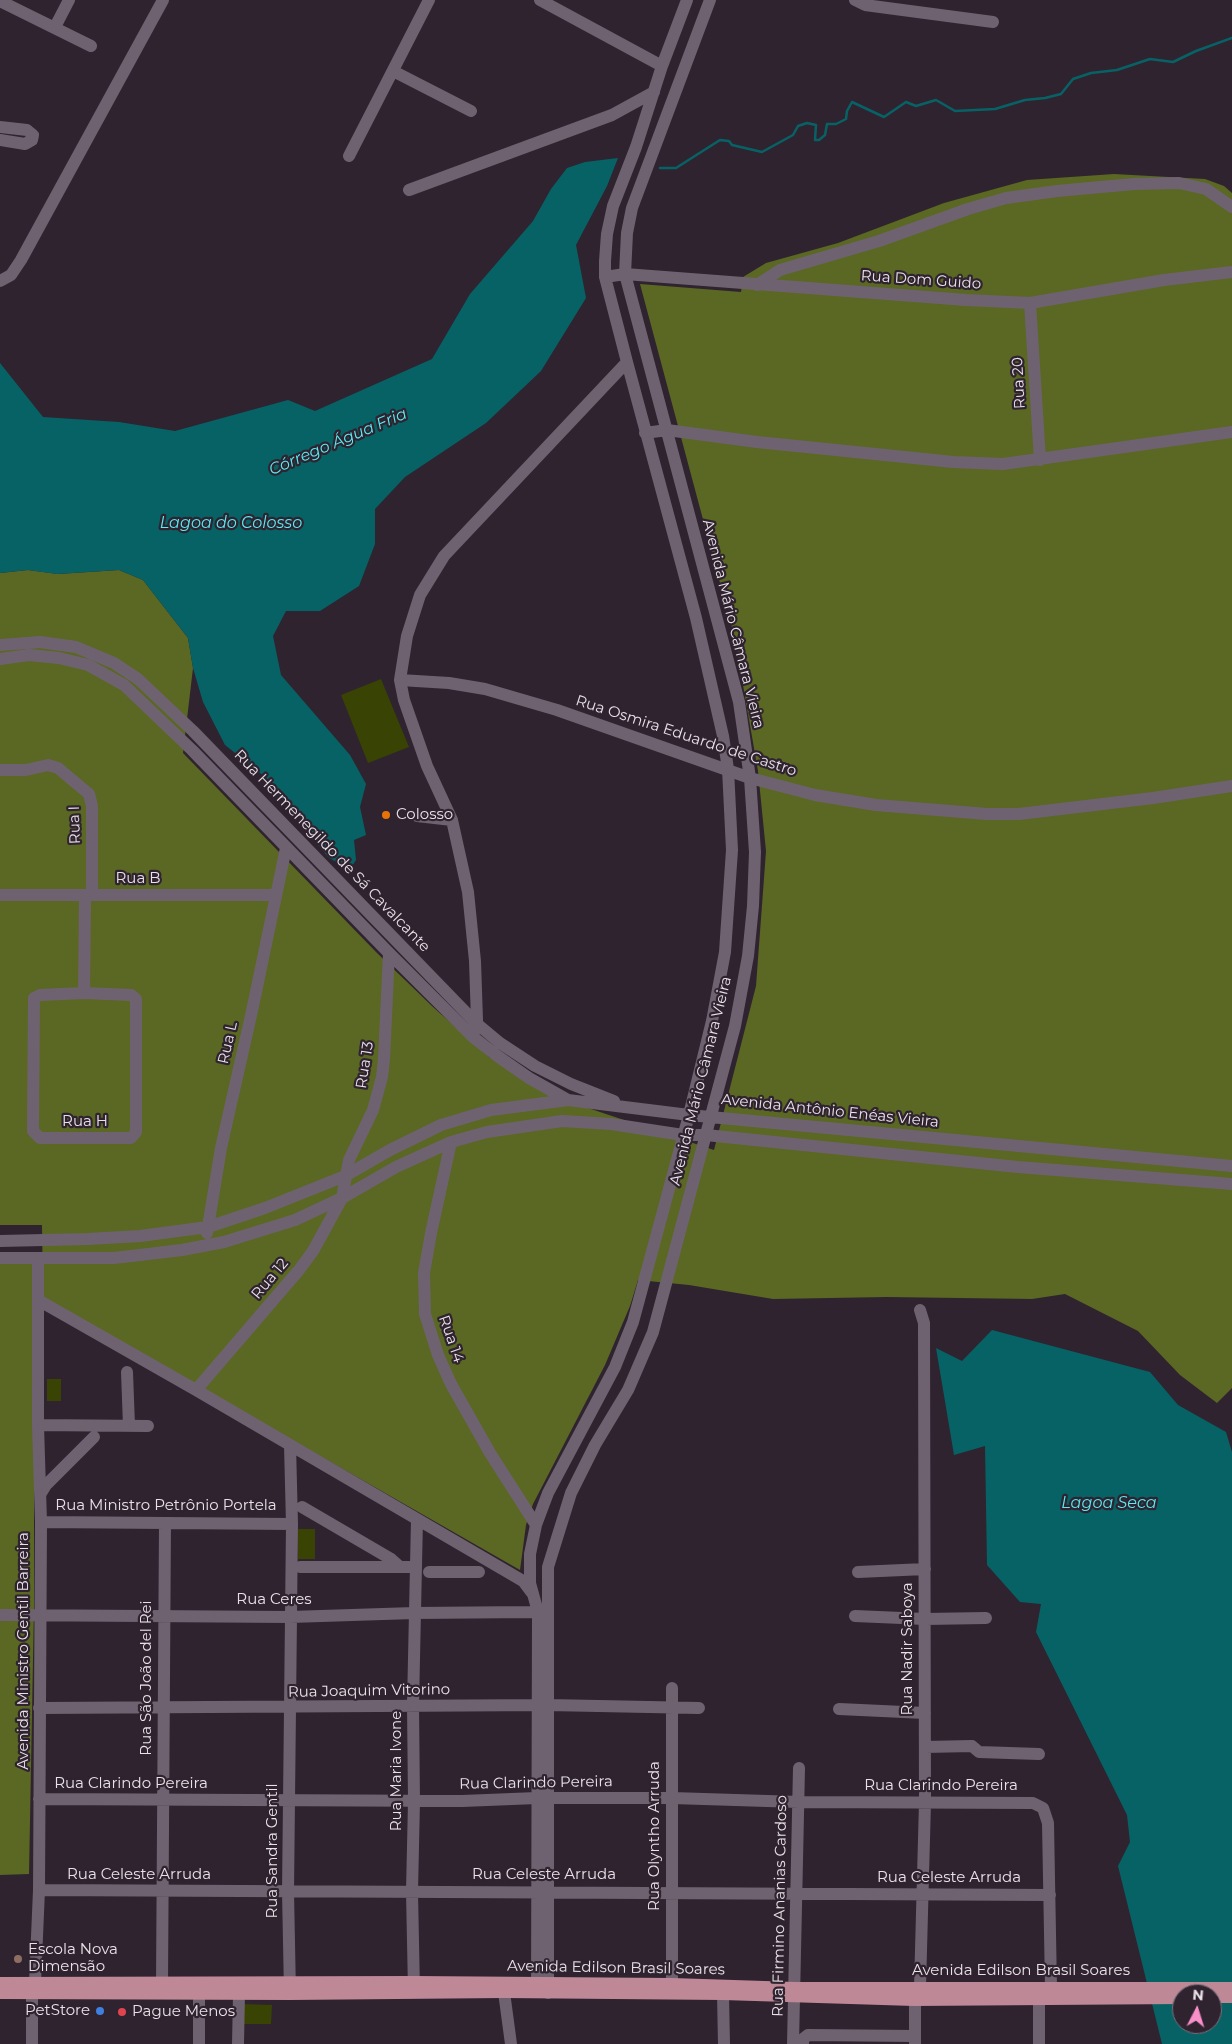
<!DOCTYPE html>
<html>
<head>
<meta charset="utf-8">
<style>
  body { margin:0 }
  #map { position:relative; width:1232px; height:2044px; overflow:hidden; background:#2f232f; font-family:Montserrat,sans-serif }
  canvas { display:block }
  .north { position:absolute; left:1172px; top:1984px; width:50px; height:50px; box-sizing:border-box; background:#2f232f; border:1px solid #796f79; border-radius:50%; rotate:5deg; font-size:14px; font-weight:700; line-height:20px; text-align:center; color:#e9e1e9 }
  .north::after { content:''; display:block; margin:auto; width:18px; height:22px; background:#f98fc9; clip-path:polygon(50% 0,100% 100%,50% 72%,0 100%) }
</style>
</head>
<body>
<div id="map">
<canvas width="1232" height="2044"></canvas>
<div class="north">N</div>
</div>
<script>
const ctx = document.querySelector('canvas').getContext('2d');
ctx.lineJoin = 'round';
function fillPath(path, color) { ctx.fillStyle = color; ctx.fill(path, 'evenodd'); }
const poly = rows => new Path2D(rows.map(r => 'M' + r).join(''));
function strokePath(path, color, width, dash) { ctx.strokeStyle = color; ctx.lineWidth = width; ctx.lineCap = dash ? 'butt' : 'round'; ctx.setLineDash(dash || []); ctx.stroke(path); }
function write(font, color, halo, rows, align = 'center') {
  ctx.font = font + ' Montserrat,sans-serif'; ctx.lineWidth = 4.5; ctx.setLineDash([]); ctx.textBaseline = 'middle'; ctx.strokeStyle = halo; ctx.fillStyle = color; for (const [text, x, y, turn = 0] of rows) {
    ctx.save(); ctx.translate(x, y); ctx.rotate((+turn || 0) * Math.PI / 180); ctx.textAlign = isNaN(turn) ? turn : align; if (halo) ctx.strokeText(text, 0, 0); ctx.fillText(text, 0, 0); ctx.restore();
  }
}
const green = poly([
  [381,679,409,747,368,763,341,695],
  [47,1379,61,1379,61,1401,47,1401],
  [298,1529,315,1529,315,1559,298,1559],
  [243,2004,272,2005,271,2024,243,2024]
]);
const forest = poly([
  [1114,174,1205,179,1224,186,1232,193,1232,1388,1217,1403,1180,1375,1138,1331,1065,1294,1032,1299,887,1297,773,1299,689,1285,638,1280,630,1306,605,1365,533,1504,526,1525,520,1570,43,1298,42,1225,0,1225,0,573,28,570,58,574,119,570,143,580,188,638,193,668,183,753,377,953,433,1007,489,1057,549,1095,714,1150,756,986,766,851,758,771,735,639,640,284,741,292,743,277,766,263,838,243,944,203,1027,180],
  [0,1261,34,1261,34,1606,29,1874,0,1875]
]);
const water = poly([
  [618,158,607,186,576,245,586,298,541,371,486,423,405,477,375,509,375,544,359,586,320,611,286,611,273,636,281,675,350,755,366,784,360,807,366,835,354,840,356,860,352,866,346,868,328,857,305,829,299,812,281,799,265,777,225,745,203,702,193,668,188,638,143,580,119,570,57,574,28,570,0,573,0,363,43,417,119,422,175,431,288,400,315,411,432,359,470,294,533,221,551,189,567,168,585,162],
  [992,1330,1150,1372,1178,1405,1226,1432,1232,1452,1232,2044,1162,2044,1118,1866,1130,1842,1127,1815,1036,1632,1041,1604,1020,1602,987,1565,985,1446,954,1455,936,1348,962,1361],
  [1182,1994,1212,1994,1212,2024,1182,2024]
]);
const stream = poly([
  [660,168,676,168,720,140,729,141,732,145,762,152,793,135,798,126,807,123,816,125,815,140,819,140,825,135,827,124,836,124,846,119,847,111,852,102,884,117,906,102,916,106,936,100,955,111,995,109,1025,100,1045,98,1061,94,1073,79,1091,73,1117,70,1150,59,1173,62,1196,51,1232,38]
]);
const minor = poly([
  [540,0,662,66],
  [855,0,865,5,993,22],
  [0,1,91,46],
  [55,27,69,0],
  [393,71,471,111],
  [0,127,27,130,33,135,32,140,25,144,0,140],
  [349,156,429,0],
  [409,190,612,115,654,92],
  [605,277,625,274,966,300,1030,303,1164,280,1232,272],
  [0,281,11,275,21,260,163,0],
  [757,285,780,270,879,241,968,209,1006,198,1057,191,1134,184,1179,183,1206,189,1232,207],
  [1030,303,1040,460],
  [645,433,667,430,757,442,895,456,953,462,1003,464,1232,432],
  [0,645,40,642,76,647,114,663,138,679,193,731,476,1023,500,1043,535,1066,571,1084,614,1101],
  [0,659,29,655,59,658,88,665,124,685,192,750,389,953,473,1037,496,1055,529,1078,568,1100],
  [400,680,449,683,485,689,557,710,750,778,815,795,876,805,987,814,1019,814,1153,798,1232,786],
  [0,770,26,770,48,765,58,768,89,794,92,806,92,895],
  [417,816,452,820],
  [0,895,275,895],
  [84,993,131,995,136,999,136,1132,131,1138,40,1138,33,1131,34,998,40,995,84,993],
  [84,993,85,895],
  [473,1037,477,1020,475,961,468,892,452,820,427,766,404,700,400,680,407,636,420,595,444,556,627,362],
  [451,1142,431,1233,424,1273,425,1314,438,1355,451,1384,490,1453,536,1525],
  [207,1233,221,1148,252,1011,286,848],
  [0,1241,88,1239,140,1236,208,1227,265,1208,345,1176,390,1150,441,1125,491,1110,568,1100,689,1115,1232,1166],
  [0,1258,114,1258,182,1250,224,1242,295,1220,342,1198,396,1167,451,1142,487,1132,562,1121,611,1124,683,1135,706,1135,1018,1167,1232,1184],
  [38,1300,196,1390,523,1581,532,1593],
  [127,1372,129,1426],
  [196,1390,299,1270,313,1251,342,1198,349,1160,373,1110,382,1077,384,1059,389,953],
  [38,1425,148,1426],
  [290,1445,292,1524,288,1892,290,1993],
  [41,1493,46,1485,94,1437],
  [302,1507,391,1559,400,1567],
  [41,1522,292,1524],
  [300,1567,416,1567],
  [429,1572,479,1572],
  [858,1572,925,1569],
  [0,1615,290,1617,414,1613,532,1612,544,1615],
  [855,1616,925,1619,986,1618],
  [39,1708,548,1705,699,1708],
  [839,1709,925,1713],
  [925,1747,972,1746,979,1752,1039,1754],
  [39,1799,462,1801,537,1798,672,1798,799,1802,1033,1803,1043,1808,1048,1823,1051,1988],
  [39,1890,1050,1895],
  [162,1983,165,1523],
  [672,1984,672,1688],
  [920,1987,925,1802,924,1323,920,1310],
  [915,1989,915,2044],
  [414,1991,412,1892,414,1801,413,1705,417,1519],
  [504,1992,511,2044],
  [537,1992,538,1612,530,1583,530,1554,536,1525,548,1493,615,1367,633,1322,689,1115,712,1021,725,952,732,850,728,769,723,736,696,618,627,362,605,277,605,261,607,234,613,206,636,147,662,66,687,0],
  [548,1993,548,1567,571,1493,595,1445,628,1390,653,1332,735,1026,748,956,753,906,755,852,750,778,739,702,625,274,627,233,632,208,710,0],
  [723,1994,724,2044],
  [32,2044,32,1993,35,1983,39,1890,41,1522,38,1425,38,1258],
  [199,2044,199,1994],
  [238,2044,239,1994],
  [793,2044,799,1768],
  [803,2044,803,2039,808,2035,915,2036],
  [1039,2044,1039,2000]
]);
const major = poly([
  [0,1983,414,1982,672,1984,795,1988,1232,1988],
  [0,1993,290,1994,504,1992,723,1994,914,2000,1182,1998],
  [1212,1997,1232,1997]
]);
const markers = [
  [386,815,5,"#e8710a"],
  [18,1959,5,"#8d6e63"],
  [100,2011,5,"#3f7fe0"],
  [122,2012,5,"#e0444e"]
];
const streetNames = [
  ["Rua Dom Guido",921,280,4],
  ["Rua 20",1019,383,-93],
  ["Avenida Mário Câmara Vieira",733,624,76],
  ["Rua Osmira Eduardo de Castro",686,736,18],
  ["Rua I",75,825,-92],
  ["Rua Hermenegildo de Sá Cavalcante",332,851,46],
  ["Rua B",138,879],
  ["Rua L",228,1043,-77],
  ["Rua 13",365,1065,-81],
  ["Avenida Mário Câmara Vieira",701,1081,-76],
  ["Avenida Antônio Enéas Vieira",830,1111,6],
  ["Rua H",85,1122],
  ["Rua 12",270,1279,-50],
  ["Rua 14",451,1339,71],
  ["Rua Ministro Petrônio Portela",166,1506],
  ["Rua Ceres",274,1600],
  ["Rua Nadir Saboya",908,1649,-90],
  ["Avenida Ministro Gentil Barreira",24,1651,-90],
  ["Rua São João del Rei",147,1678,-90],
  ["Rua Joaquim Vitorino",369,1691,-1],
  ["Rua Maria Ivone",397,1771,-90],
  ["Rua Clarindo Pereira",536,1783,-1],
  ["Rua Clarindo Pereira",131,1784],
  ["Rua Clarindo Pereira",941,1786],
  ["Rua Olyntho Arruda",655,1836,-90],
  ["Rua Sandra Gentil",273,1851,-90],
  ["Rua Celeste Arruda",139,1875],
  ["Rua Celeste Arruda",544,1875],
  ["Rua Celeste Arruda",949,1878],
  ["Rua Firmino Ananias Cardoso",780,1906,-89],
  ["Avenida Edilson Brasil Soares",616,1968,1],
  ["Avenida Edilson Brasil Soares",1021,1971]
];
const poiNames = [
  ["Colosso",396,815],
  ["Escola Nova",28,1950],
  ["Dimensão",28,1967],
  ["PetStore",90,2011,"right"],
  ["Pague Menos",132,2012]
];
const waterNames = [
  ["Córrego Água Fria",338,442,-23],
  ["Lagoa do Colosso",231,523],
  ["Lagoa Seca",1109,1503]
];
fillPath(green, '#384304');
fillPath(forest, '#5a6823');
fillPath(water, '#076266');
strokePath(stream, '#076266', 2.5);
strokePath(minor, '#6f6270', 12);
strokePath(major, '#bf8896', 12);
for (const [x, y, r, color] of markers) { const dot = new Path2D(); dot.arc(x, y, r, 0, 2 * Math.PI); ctx.fillStyle = color; ctx.fill(dot); strokePath(dot, '#2f232f', 2); }
write('15px', '#e9e1e9', '#2f232f', streetNames);
write('15px', '#e9e1e9', '#2f232f', poiNames, 'left');
write('italic 16px', '#59ecf4', '#2f232f', waterNames);
</script>
</body>
</html>
